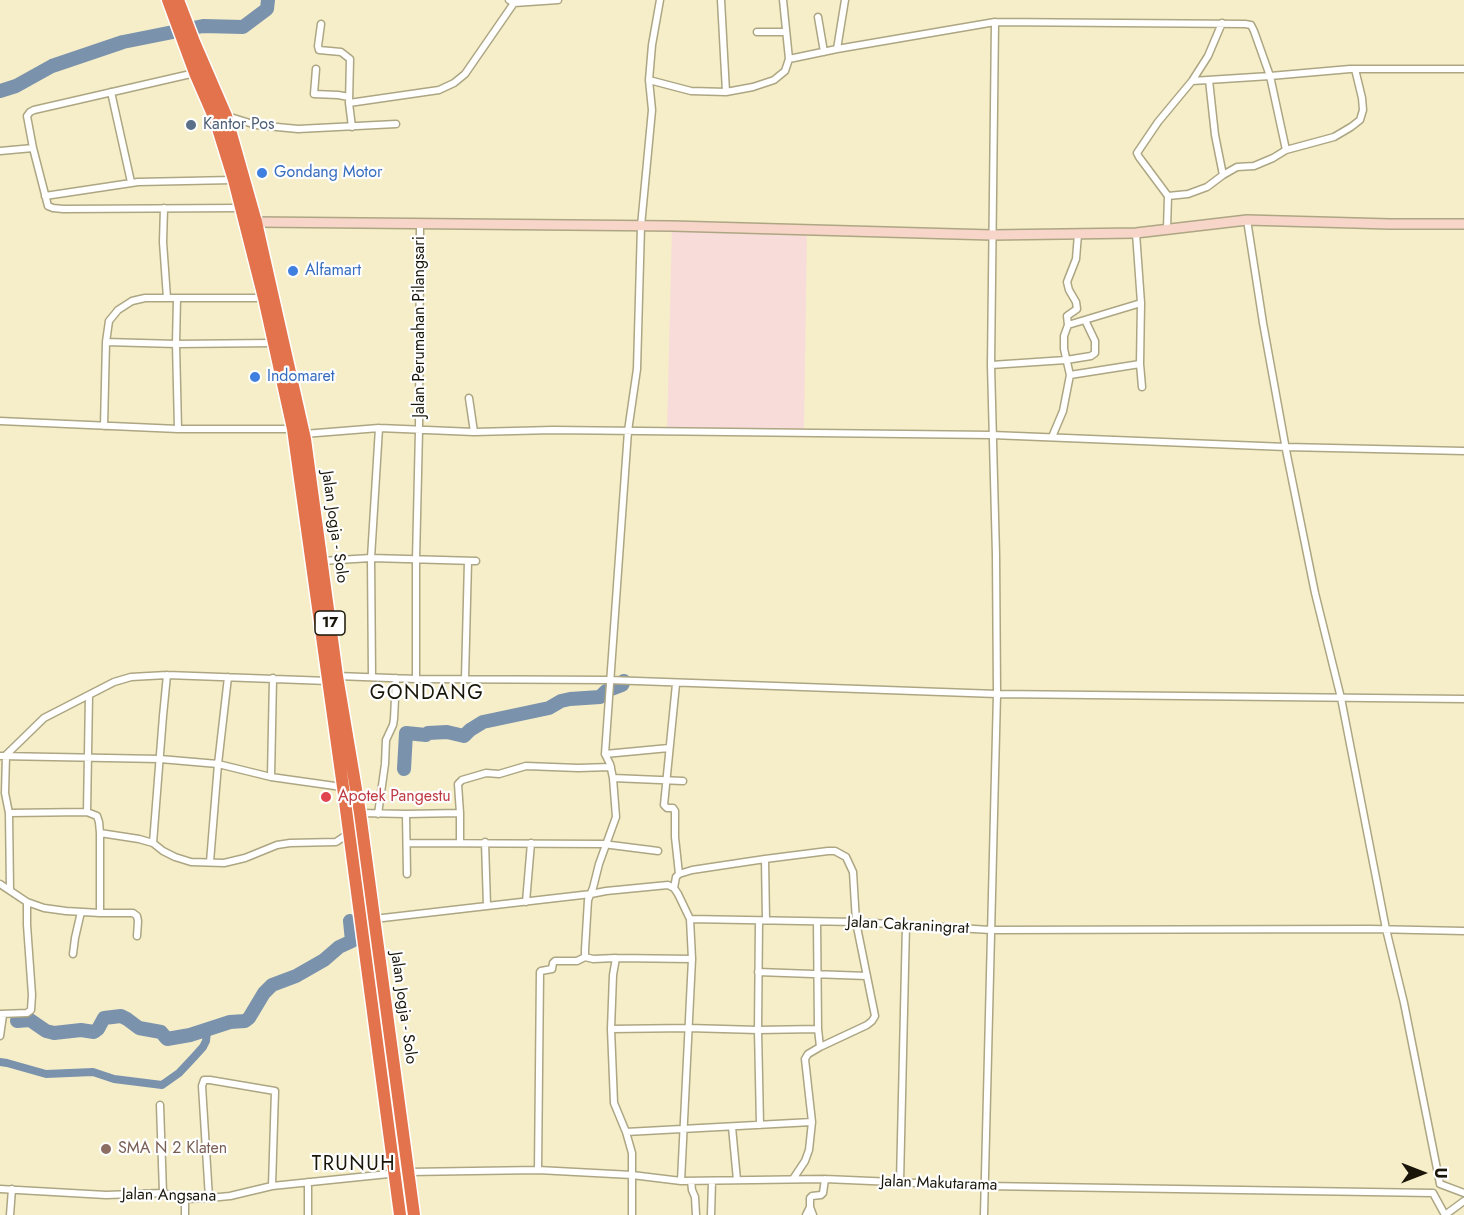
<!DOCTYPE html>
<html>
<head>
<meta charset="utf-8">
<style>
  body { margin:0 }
  #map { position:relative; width:1464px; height:1215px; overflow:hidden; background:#f6eec9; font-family:Jost,sans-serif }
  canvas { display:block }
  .north { position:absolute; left:1392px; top:1143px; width:60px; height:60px; -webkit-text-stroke:4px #fff; paint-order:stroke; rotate:90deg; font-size:16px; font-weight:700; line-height:24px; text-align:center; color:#191609 }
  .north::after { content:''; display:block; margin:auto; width:21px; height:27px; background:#191609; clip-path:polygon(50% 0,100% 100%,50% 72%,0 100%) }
</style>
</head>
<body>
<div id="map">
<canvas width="1464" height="1215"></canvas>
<div class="north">U</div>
</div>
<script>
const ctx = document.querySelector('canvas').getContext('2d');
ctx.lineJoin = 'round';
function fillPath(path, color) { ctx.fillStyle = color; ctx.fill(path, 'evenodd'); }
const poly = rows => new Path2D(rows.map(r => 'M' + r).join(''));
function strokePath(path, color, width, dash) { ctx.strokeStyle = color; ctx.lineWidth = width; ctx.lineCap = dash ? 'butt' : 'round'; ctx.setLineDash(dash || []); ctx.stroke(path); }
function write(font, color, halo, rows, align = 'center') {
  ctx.font = font + ' Jost,sans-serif'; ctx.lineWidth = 4.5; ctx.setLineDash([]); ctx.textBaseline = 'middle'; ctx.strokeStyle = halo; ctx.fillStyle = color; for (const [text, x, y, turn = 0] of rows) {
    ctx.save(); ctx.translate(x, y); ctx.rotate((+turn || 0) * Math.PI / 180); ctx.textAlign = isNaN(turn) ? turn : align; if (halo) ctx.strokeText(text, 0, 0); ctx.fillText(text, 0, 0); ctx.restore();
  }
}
const industrial = poly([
  [672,226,807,230,804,430,667,430]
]);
const canal = poly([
  [0,1062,7,1063,46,1074,93,1072,114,1079,162,1085,179,1073,194,1057,203,1047,206,1041,207,1031,210,1028]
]);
const river = poly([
  [0,91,16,86,52,66,123,42,203,26,243,27,267,9,268,0],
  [404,769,406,733,426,735,428,733,447,732,464,736,470,730,483,722,549,708,561,701,570,699,600,697,606,691,622,685,624,681],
  [17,1021,30,1020,46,1031,54,1033,81,1030,94,1032,98,1029,104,1018,121,1016,127,1019,139,1028,161,1032,167,1039,190,1035,230,1022,245,1021,249,1018,264,993,272,985,296,976,324,960,339,947,352,941,350,921]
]);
const street = poly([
  [721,0,726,92],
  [514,3,558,0],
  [818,17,824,52],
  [321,24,318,46,319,50,341,52,350,59,349,103],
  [757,32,786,32],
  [837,49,845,0],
  [789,59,837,49,995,22,1245,24,1251,25,1254,31,1270,76,1286,150],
  [316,69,314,94,338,95,349,97],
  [649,80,691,91,726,92,753,87,774,80,785,71,789,59,783,0],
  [1209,80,1215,135,1223,175],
  [1192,81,1270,76,1350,69,1464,69],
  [111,92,131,182],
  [227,116,256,125,298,129,396,124],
  [352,127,349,103,439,90,454,83,465,74,514,3,509,0],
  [33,148,48,206,53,208,63,209,240,208],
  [0,151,33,148,27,116,30,112,34,110,195,73],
  [45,196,138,182,233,180],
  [1168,196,1188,194,1207,187,1223,175,1237,167,1254,166,1273,158,1286,150,1334,137,1351,127,1360,120,1363,110,1362,98,1355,69],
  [164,208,163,242,167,298],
  [1247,220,1263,323,1287,455,1315,593,1341,698,1386,929,1404,1003,1440,1184],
  [1167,229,1168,196,1139,157,1137,153,1158,122,1192,81,1208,56,1222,23],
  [1136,233,1141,303,1140,364,1142,387],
  [177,298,176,344,178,429],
  [1068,325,1067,316,1077,309,1076,302,1069,290,1067,282,1076,259,1078,234],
  [106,342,176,344,274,343],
  [991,365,1066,360,1091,356,1095,353,1095,341,1085,320],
  [1070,375,1140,364],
  [469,398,474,432],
  [0,421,178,429,293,429],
  [104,426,106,342,109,321,118,310,132,301,145,298,264,298],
  [304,434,379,428,474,432,553,430,992,435,1286,447,1464,451],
  [1052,437,1063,411,1070,375,1064,349,1064,336,1068,325,1141,303],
  [322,561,371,558,476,561],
  [337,676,416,679,609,680,997,694,1464,699],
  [372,677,371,558,379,428],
  [416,679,416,560,419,430,420,224],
  [465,679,468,561],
  [676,684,664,805,667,808,673,808,675,811,675,837,679,874],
  [605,754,669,748],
  [0,756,160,759,218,764,271,777,342,787],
  [271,777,273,678],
  [613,778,683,781],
  [87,812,89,695],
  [9,813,87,812,97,816,99,822,100,833,100,913,133,913,137,916,138,921,137,936],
  [360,813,406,814,407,874],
  [378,814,385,764,386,740,393,725,394,719,396,678],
  [406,814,460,813],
  [100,833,139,839,153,843,163,851,175,857,191,862,224,863,245,858,277,845,290,843,336,842,348,834],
  [485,842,487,906],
  [153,843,163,716,167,675],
  [407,843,603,844,658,851],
  [460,843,460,813,458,784,462,780,486,773,499,774,526,766,578,768,611,767],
  [765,859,766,920],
  [210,862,218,764,228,677],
  [0,884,27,902,44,908,66,911,100,913],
  [674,888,676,877,679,874,692,870,765,859,828,851,835,851,846,857,853,872,856,922,875,1016,872,1021,867,1025,820,1047,808,1054,805,1059,812,1122,809,1150,805,1161,793,1179],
  [10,890,9,813,5,793,6,755,44,718,114,682,131,677,167,675,328,681],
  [526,902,531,843],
  [374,919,591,894,606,891,668,885,674,888,678,894,690,919,856,922,991,930,1370,929,1464,931],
  [759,921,758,1030,760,1125],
  [817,922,818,1029,820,1047],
  [73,954,75,938,81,912],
  [616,958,692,959],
  [758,972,867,976],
  [0,1014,27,1013,31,1010,32,995,27,925,27,902],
  [611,1029,688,1028,758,1030,818,1029],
  [0,1036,3,1015],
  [160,1105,163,1193],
  [732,1127,737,1180],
  [626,1132,812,1122],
  [538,1170,540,972,541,971,552,969,553,963,555,961,577,961,585,957],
  [681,1181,692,959,690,919],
  [691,1181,692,1190,695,1197,696,1215],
  [308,1182,308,1215],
  [900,1182,906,925],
  [1440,1184,1464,1193],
  [0,1189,106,1195,163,1193,185,1199,209,1198,230,1196,272,1186,408,1172,538,1170,632,1175,681,1181,825,1179,985,1186,1433,1193],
  [1433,1193,1445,1215],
  [209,1198,202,1086,204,1080,210,1080,275,1091,272,1186],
  [185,1199,185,1215],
  [810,1207,813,1215],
  [10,1215,12,1189],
  [632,1215,632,1153,626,1132,614,1103,611,1029,613,975,616,958,593,959,585,957,585,950,588,900,593,888,599,864,616,817,613,778,610,764,605,754,628,431,637,369,641,226,652,110,649,80,652,45,660,0],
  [711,1215,712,1181],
  [806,1215,810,1207,810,1198,812,1196,821,1195,823,1193,825,1179],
  [984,1215,997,694,996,555,991,365,995,22],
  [1445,1215,1464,1201]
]);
const secondary = poly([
  [256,222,672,226,992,235,1136,233,1247,220,1390,224,1464,224]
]);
const highway = poly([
  [168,0,195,73,215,119,234,180,264,298,293,429,343,787,400,1215],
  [178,0,194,42,226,116,256,222,305,439,337,676,360,813,414,1215]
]);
const markers = [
  [191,125,6,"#5c6f8a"],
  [262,173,6,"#3f7fe0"],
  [293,271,6,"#3f7fe0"],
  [255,377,6,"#3f7fe0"],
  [326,797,6,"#e0444e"],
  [106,1149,6,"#8d6e63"]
];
const shields = [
  [330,623,30]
];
const shieldNames = [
  ["17",330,623]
];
const serviceNames = [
  ["Kantor Pos",203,125]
];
const shopNames = [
  ["Gondang Motor",274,173],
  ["Alfamart",305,271],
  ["Indomaret",267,377]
];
const streetNames = [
  ["Jalan Perumahan Pilangsari",420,327,-90],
  ["Jalan Jogja - Solo",334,527,82],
  ["Jalan Cakraningrat",908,926,3],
  ["Jalan Jogja - Solo",403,1008,82],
  ["Jalan Makutarama",939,1184,2],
  ["Jalan Angsana",169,1196,1]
];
const healthNames = [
  ["Apotek Pangestu",338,797]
];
const educationNames = [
  ["SMA N 2 Klaten",118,1149]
];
const quarterNames = [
  ["GONDANG",427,694],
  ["TRUNUH",354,1165]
];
fillPath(industrial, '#f7dcd9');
strokePath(canal, '#7b92ac', 8);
strokePath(river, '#7b92ac', 14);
strokePath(street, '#ada683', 9);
strokePath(secondary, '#ada683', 12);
strokePath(highway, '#fff', 15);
strokePath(street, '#fff', 6);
strokePath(secondary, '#f7d5c9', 9);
strokePath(highway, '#e3734c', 12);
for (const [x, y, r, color] of markers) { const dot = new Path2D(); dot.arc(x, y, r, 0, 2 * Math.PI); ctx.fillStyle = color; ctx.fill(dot); strokePath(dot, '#fff', 2); }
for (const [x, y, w] of shields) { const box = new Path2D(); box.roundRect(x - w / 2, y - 12, w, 24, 4.5); ctx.fillStyle = '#fff'; ctx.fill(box); strokePath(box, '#191609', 1.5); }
write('bold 15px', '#191609', null, shieldNames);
write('16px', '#4e5e75', '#fff', serviceNames, 'left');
write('16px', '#366cbe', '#fff', shopNames, 'left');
write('16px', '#191609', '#fff', streetNames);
write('16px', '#be3a42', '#fff', healthNames, 'left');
write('16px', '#785e54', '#fff', educationNames, 'left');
ctx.letterSpacing = '1.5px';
write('20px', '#191609', '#fff', quarterNames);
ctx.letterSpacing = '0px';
</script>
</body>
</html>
